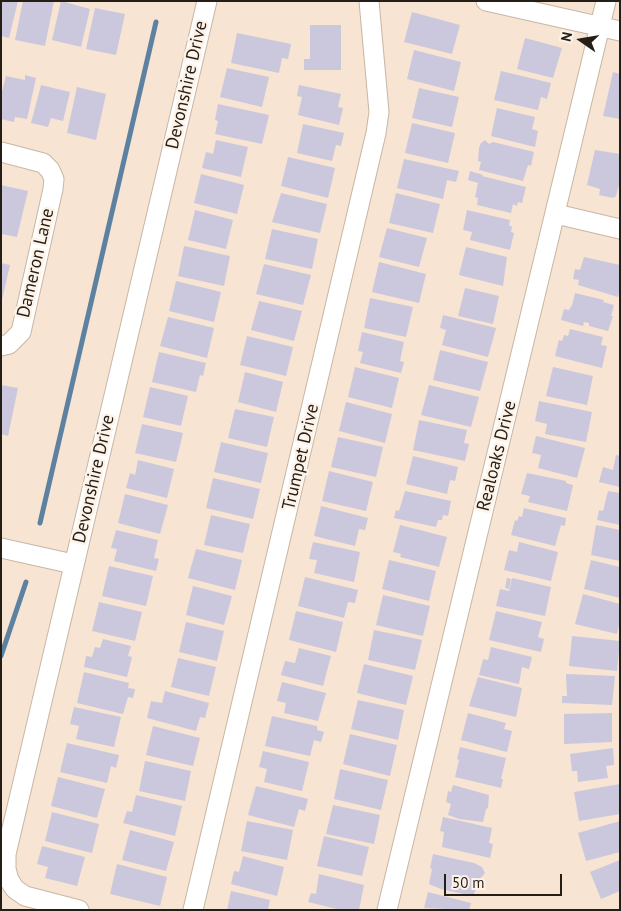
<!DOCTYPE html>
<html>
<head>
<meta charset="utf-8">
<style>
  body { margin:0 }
  #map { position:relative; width:621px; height:911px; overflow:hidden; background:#f7e4d2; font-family:"PT Sans",sans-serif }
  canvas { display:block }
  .frame { position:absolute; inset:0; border:2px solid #251e17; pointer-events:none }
  .north { position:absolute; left:556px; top:15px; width:50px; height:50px; -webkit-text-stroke:4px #fef3e8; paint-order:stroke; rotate:283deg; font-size:14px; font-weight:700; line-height:20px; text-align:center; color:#251e17 }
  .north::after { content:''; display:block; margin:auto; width:18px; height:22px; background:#251e17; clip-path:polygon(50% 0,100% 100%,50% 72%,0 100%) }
  .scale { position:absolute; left:444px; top:874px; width:118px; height:22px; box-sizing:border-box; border:2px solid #251e17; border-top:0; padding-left:6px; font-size:15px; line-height:18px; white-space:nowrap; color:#251e17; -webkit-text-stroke:4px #fef3e8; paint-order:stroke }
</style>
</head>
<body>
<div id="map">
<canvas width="621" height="911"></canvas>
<div class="frame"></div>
<div class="north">N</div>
<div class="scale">50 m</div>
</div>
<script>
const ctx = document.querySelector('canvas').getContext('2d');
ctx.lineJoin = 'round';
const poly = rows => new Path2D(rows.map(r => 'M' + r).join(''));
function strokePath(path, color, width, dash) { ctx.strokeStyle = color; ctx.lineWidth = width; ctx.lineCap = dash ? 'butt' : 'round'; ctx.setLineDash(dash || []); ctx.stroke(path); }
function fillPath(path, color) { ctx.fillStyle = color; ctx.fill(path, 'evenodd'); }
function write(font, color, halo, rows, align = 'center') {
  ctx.font = font + ' "PT Sans",sans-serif'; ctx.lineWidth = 5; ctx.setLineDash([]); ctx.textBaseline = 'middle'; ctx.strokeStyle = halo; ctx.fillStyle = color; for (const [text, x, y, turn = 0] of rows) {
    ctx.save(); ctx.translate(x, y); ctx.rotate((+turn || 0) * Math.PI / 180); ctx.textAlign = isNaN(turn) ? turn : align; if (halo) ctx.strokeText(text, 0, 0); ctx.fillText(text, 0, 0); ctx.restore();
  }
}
const stream = poly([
  [40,523,156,22],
  [1,656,26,582]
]);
const building = poly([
  [1,1,18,1,9,38,1,36],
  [23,1,54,1,45,46,15,40],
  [61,1,90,9,81,47,52,40],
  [95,8,125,14,116,55,86,49],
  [412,12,460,25,452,54,404,42],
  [310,25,341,25,341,70,304,70,304,59,310,59],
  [237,33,291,44,288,59,282,58,279,73,231,63],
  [525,38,562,48,553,78,517,69],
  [414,50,461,62,454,91,407,79],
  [227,68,269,77,262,107,220,97],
  [501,71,551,83,547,99,541,97,538,110,494,100],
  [613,72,620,74,620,119,603,116],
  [25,75,36,78,27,119,15,117,14,122,1,119,1,96,6,76,25,80],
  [41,85,70,92,63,121,51,118,48,127,31,123],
  [299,85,341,94,338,107,343,108,339,125,298,115,302,97,297,96],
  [77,87,106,94,96,140,67,133],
  [419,88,459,97,452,127,412,118],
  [218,104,269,115,262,144,215,134,218,121,215,120],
  [497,108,535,117,532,129,538,131,535,147,491,136],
  [412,123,455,133,448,163,405,153],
  [303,124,344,133,341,146,336,145,332,161,297,153],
  [216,140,248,147,241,177,202,168,206,152,213,154],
  [485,140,489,144,493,142,534,152,531,166,528,165,523,181,479,170,481,162,478,161,479,148,481,143],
  [595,150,620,154,620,181,616,196,613,198,599,195,600,189,587,185],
  [288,157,335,168,328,198,281,186],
  [404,159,459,171,456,182,447,180,443,199,397,188],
  [470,171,483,175,482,176,526,187,522,203,518,202,517,206,513,204,511,213,477,205,478,198,475,197,478,183,468,180],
  [201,174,244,185,237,214,194,203],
  [1,185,28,191,17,237,1,234],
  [281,193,327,204,320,233,272,222],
  [396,193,440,204,433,233,389,223],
  [195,210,233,220,226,249,188,240],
  [467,210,510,220,509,226,512,226,511,232,514,233,510,250,470,240,472,232,463,230],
  [387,228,427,238,419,267,379,257],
  [272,229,318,239,312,269,265,259],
  [184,246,230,256,224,286,178,276],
  [466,247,507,257,503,286,459,275],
  [584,257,620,265,620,289,618,297,578,285,579,280,573,279,575,269,580,270],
  [379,262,426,274,419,303,372,292],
  [1,263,10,265,2,300,1,300],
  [264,264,311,275,303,305,256,294],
  [176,281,221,292,214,322,169,311],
  [465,288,499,296,493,324,458,316],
  [575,293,604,300,603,302,614,305,611,316,613,316,608,331,589,326,589,323,584,322,583,326,561,320,564,309,569,310,572,305],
  [370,298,413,307,406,337,364,328],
  [259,301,302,311,294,341,251,330],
  [443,315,496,328,488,357,442,345,446,330,440,328],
  [168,317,214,328,207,358,160,346],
  [570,329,603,337,601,345,607,346,602,368,555,356,559,340,562,341,564,335,568,336],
  [362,332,404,342,400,361,404,362,401,373,360,363,363,352,358,351],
  [247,336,293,347,286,376,240,365],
  [440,350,488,362,480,391,433,380],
  [159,352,206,363,203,376,200,375,196,392,152,382],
  [355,367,399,378,392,408,348,397],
  [553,367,593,376,587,405,546,396],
  [245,372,283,382,276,412,238,402],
  [1,385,18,388,8,436,1,434],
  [429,385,479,397,471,427,421,415],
  [150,387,188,396,181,426,143,417],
  [539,401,592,412,586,442,545,434,547,424,535,421],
  [346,402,392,414,385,443,339,431],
  [235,409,274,417,267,447,228,438],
  [419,420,467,430,464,443,469,444,465,461,413,450],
  [142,424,183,433,176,462,135,453],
  [536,436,585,448,577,478,538,468,541,455,532,453],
  [338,437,383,447,376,477,331,467],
  [221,442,268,453,261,483,214,472],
  [616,455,620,456,620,487,599,482,603,467,613,470],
  [413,456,458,467,455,481,450,480,447,494,406,484],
  [138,460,174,469,167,498,126,488,130,473,135,475],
  [329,471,373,482,366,511,322,501],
  [527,473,566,481,566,483,573,485,567,511,528,502,530,496,521,494],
  [213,478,260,489,253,519,206,508],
  [405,491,451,501,448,516,443,515,442,520,438,520,436,527,394,518,396,510,399,511],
  [608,491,620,493,620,525,597,520,599,510,603,511],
  [125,494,168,505,160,534,118,523],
  [321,506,368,518,365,530,359,529,355,546,314,536],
  [524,508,566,518,565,526,561,525,555,546,511,535,515,520,517,521,519,516,522,517],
  [211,515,250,524,243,553,204,545],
  [400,525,447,537,439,567,400,557,401,554,393,552],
  [596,525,620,530,620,561,591,555],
  [116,530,158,540,154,558,159,559,156,571,114,561,117,549,111,548],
  [313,542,360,552,354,582,314,573,317,560,309,559],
  [519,542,558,552,551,581,504,570,509,550,517,552],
  [196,549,242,560,235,590,188,578],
  [389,560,436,571,429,601,382,589],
  [591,560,620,567,620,598,584,589],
  [109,566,153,576,146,606,102,596],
  [305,577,358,590,355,603,348,602,344,618,298,606],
  [507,578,511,579,509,589,505,588],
  [512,578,551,587,545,616,496,606,500,589,509,591],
  [193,586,232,596,224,625,186,615],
  [583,594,620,604,620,621,617,634,575,624],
  [383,595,430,606,423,636,376,625],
  [99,602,142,612,135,641,92,631],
  [296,611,343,622,336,652,289,640],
  [496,611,542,622,538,637,544,639,541,652,489,640],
  [186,622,224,631,217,661,179,652],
  [374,630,422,640,415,670,368,660],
  [572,636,620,641,617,671,569,666],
  [103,639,131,646,128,656,132,657,127,677,84,667,86,656,92,657,95,647,100,648],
  [491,647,532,657,529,669,522,667,519,684,479,675,483,659,488,660],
  [299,648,331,656,323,686,281,675,285,661,295,663],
  [178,658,216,667,209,696,171,687],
  [364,664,413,676,406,705,357,693],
  [84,672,129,683,128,688,135,689,133,698,128,697,123,714,77,703],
  [566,674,615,676,612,705,562,703,562,696,567,696],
  [478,677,522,688,516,717,469,706],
  [282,682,326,693,318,721,284,713,286,703,277,701],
  [165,691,209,703,205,718,200,717,196,731,147,718,151,701,162,703],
  [358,700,404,710,398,740,351,729],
  [74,707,121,717,114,747,76,739,79,726,70,724],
  [468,713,506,723,504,729,512,731,507,752,461,740],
  [612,713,612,742,564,744,564,714],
  [272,716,317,726,317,730,324,732,321,742,314,740,310,756,265,746],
  [153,726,200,738,193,766,146,755],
  [350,734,397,745,390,776,343,764],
  [67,743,119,755,116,768,111,766,107,783,60,772],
  [460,747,506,758,501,779,503,779,501,788,455,777,459,760,457,759],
  [613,748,614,765,606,766,608,778,578,782,577,771,572,771,570,754],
  [263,751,309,762,302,791,264,782,267,769,259,767],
  [145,761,191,771,185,801,139,791],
  [340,769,388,780,381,810,334,799],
  [58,777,105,789,97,818,51,806],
  [620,784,620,814,579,821,574,792],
  [453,785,489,795,488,808,486,809,483,822,459,819,448,815,451,804,446,802,448,791,451,792],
  [256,786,308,799,305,811,299,809,294,827,248,815],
  [136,795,182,806,175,836,123,823,127,811,132,812],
  [333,805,380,815,374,844,326,834],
  [52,812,99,824,92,853,45,841],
  [443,817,492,828,489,843,493,844,490,858,442,847,444,832,440,831],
  [247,821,293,830,287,860,241,851],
  [620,821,620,852,586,861,578,833],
  [130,830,174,842,166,871,122,860],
  [324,836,369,847,362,876,317,866],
  [42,846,85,857,77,886,45,878,48,867,37,864],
  [433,854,474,863,482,867,485,873,480,879,474,894,468,895,441,889,429,884,432,869,430,868],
  [243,856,284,867,277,896,231,884,234,871,239,872],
  [620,860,620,891,601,899,590,872],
  [117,864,167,877,160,906,110,894],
  [319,874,364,885,359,910,341,910,308,902,311,893,316,894],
  [231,891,270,900,268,910,227,910],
  [428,892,471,903,469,910,424,908]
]);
const minor = poly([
  [486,1,620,31],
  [1,152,43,163,50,170,54,179,53,189,21,332,9,344,1,346],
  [556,214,620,229],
  [1,548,73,564],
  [79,910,25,896,15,889,9,880,6,869,6,854,207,1],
  [193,910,376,133,379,112,369,1],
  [387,910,606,1]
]);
const streetNames = [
  ["Devonshire Drive",187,85,-77],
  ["Dameron Lane",36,263,-77],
  ["Realoaks Drive",497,456,-76],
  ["Trumpet Drive",301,457,-77],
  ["Devonshire Drive",94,479,-77]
];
strokePath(stream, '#5c81a1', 5);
fillPath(building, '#cbc8de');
strokePath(minor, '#c8b6a5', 21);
strokePath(minor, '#fff', 19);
write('18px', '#251e17', '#fef3e8', streetNames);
</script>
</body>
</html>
